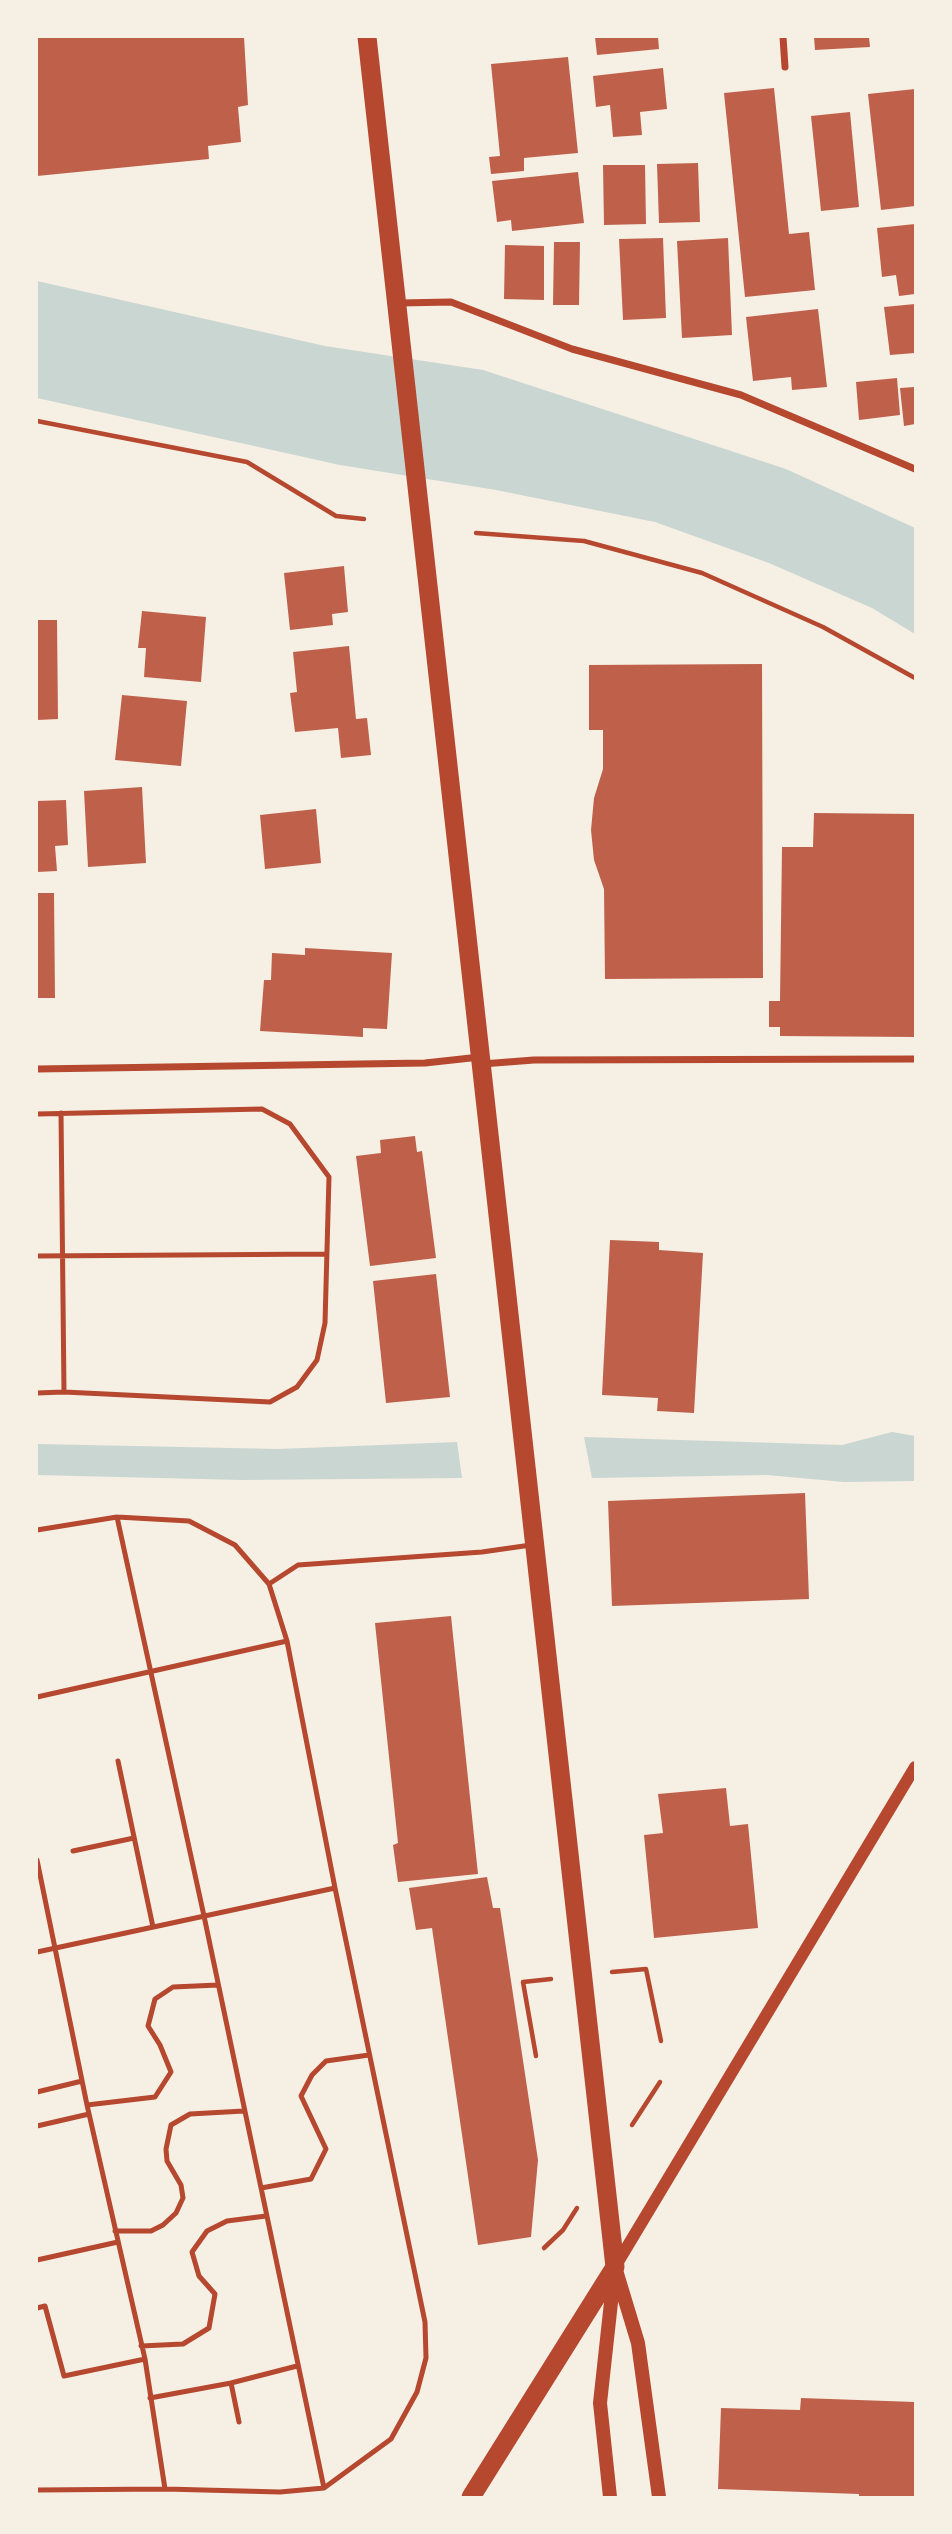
<!DOCTYPE html>
<html>
<head>
<meta charset="utf-8">
<style>
  body { margin:0 }
  #map { position:relative; width:952px; height:2534px; overflow:hidden; background:#f6efe4; font-family:"Times New Roman",serif }
  canvas { display:block }
  .frame { position:absolute; inset:0; border:38px solid #f6efe4; pointer-events:none }
</style>
</head>
<body>
<div id="map">
<canvas width="952" height="2534"></canvas>
<div class="frame"></div>
</div>
<script>
const ctx = document.querySelector('canvas').getContext('2d');
ctx.lineJoin = 'round';
function fillPath(path, color) { ctx.fillStyle = color; ctx.fill(path, 'evenodd'); }
const poly = rows => new Path2D(rows.map(r => 'M' + r).join(''));
function strokePath(path, color, width, dash) { ctx.strokeStyle = color; ctx.lineWidth = width; ctx.lineCap = dash ? 'butt' : 'round'; ctx.setLineDash(dash || []); ctx.stroke(path); }
const water = poly([
  [37,281,325,346,483,370,786,469,915,528,915,634,872,608,769,563,655,522,496,490,340,465,37,398],
  [892,1432,915,1436,915,1481,844,1482,767,1475,592,1478,584,1437,842,1445],
  [457,1442,462,1478,242,1480,37,1475,37,1444,278,1449]
]);
const building = poly([
  [37,37,244,37,248,105,238,107,241,142,208,146,209,159,37,176],
  [595,37,658,37,659,49,597,55],
  [814,37,869,37,870,47,815,50],
  [568,57,578,153,524,158,524,171,491,174,489,157,500,156,491,64],
  [663,68,667,109,640,112,642,135,613,137,610,105,596,107,593,76],
  [774,88,789,234,809,232,815,290,745,297,724,93],
  [915,89,915,206,881,210,868,94],
  [850,112,859,207,821,211,811,116],
  [698,163,700,222,659,223,657,164],
  [603,165,645,165,646,224,604,225],
  [578,172,584,223,512,231,511,220,497,222,492,181],
  [915,224,915,294,899,296,896,275,882,277,877,228],
  [663,238,666,318,623,320,619,239],
  [728,238,732,335,682,338,677,241],
  [554,242,580,242,579,305,553,305],
  [505,245,544,246,544,300,504,299],
  [915,304,915,353,890,355,884,307],
  [818,309,827,387,792,390,791,377,753,381,746,317],
  [897,378,900,415,859,420,856,382],
  [915,387,915,424,904,426,900,388],
  [344,566,348,612,332,614,333,625,290,630,284,573],
  [142,611,206,617,201,682,144,677,146,648,138,648],
  [37,620,57,620,58,719,37,720],
  [349,646,356,719,367,718,371,755,341,758,338,728,295,732,290,693,297,692,293,652],
  [762,664,763,978,605,979,604,889,594,860,591,830,594,798,603,769,603,730,589,730,589,665],
  [122,695,187,701,181,766,115,760],
  [142,787,146,863,88,867,84,791],
  [66,800,68,845,55,846,57,871,37,872,37,801],
  [316,809,321,863,265,869,260,815],
  [814,813,915,814,915,1037,780,1036,780,1027,769,1027,769,1001,780,1001,782,847,813,847],
  [37,893,54,893,55,998,37,998],
  [305,948,392,953,387,1029,363,1028,363,1037,260,1031,264,980,271,980,272,953,305,955],
  [415,1136,417,1152,422,1151,436,1258,370,1266,356,1156,381,1153,380,1140],
  [610,1240,659,1242,659,1250,703,1253,694,1413,657,1411,658,1398,602,1395],
  [436,1274,450,1397,386,1403,373,1281],
  [805,1493,809,1599,612,1606,608,1501],
  [451,1616,478,1874,398,1882,393,1845,398,1843,375,1623],
  [726,1788,730,1826,748,1824,758,1928,654,1938,644,1835,663,1833,658,1794],
  [487,1877,493,1908,500,1908,538,2160,531,2237,478,2245,432,1928,416,1930,409,1888],
  [801,2398,915,2402,915,2497,859,2497,859,2494,718,2489,721,2408,800,2410]
]);
const path = poly([
  [37,421,247,462,336,516,364,519],
  [476,533,584,541,702,573,823,627,915,678],
  [612,1972,646,1969,661,2041],
  [536,2056,523,1982,551,1979],
  [632,2125,660,2082],
  [544,2248,563,2230,577,2208]
]);
const service = poly([
  [61,1113,64,1392],
  [37,1114,262,1109,290,1124,329,1177,325,1323,317,1360,297,1387,270,1402,64,1392,37,1393],
  [37,1256,327,1254],
  [117,1517,204,1916,324,2488],
  [37,1530,117,1517,189,1521,235,1545,269,1584,287,1641,335,1888,425,2322,426,2358,417,2392,391,2439,324,2488,280,2492,165,2489,37,2490],
  [269,1584,298,1565,482,1552,531,1545],
  [37,1697,287,1641],
  [118,1761,153,1927],
  [73,1851,134,1838],
  [37,1860,87,2105,145,2359,165,2489],
  [37,1952,335,1888],
  [37,2092,82,2081],
  [87,2105,155,2097,171,2072,160,2045,148,2026,155,1999,173,1987,218,1985],
  [37,2126,89,2114],
  [261,2188,311,2179,326,2149,301,2096,312,2075,326,2061,369,2055],
  [115,2231,151,2231,163,2225,176,2213,183,2198,181,2185,167,2161,166,2149,171,2125,190,2114,244,2111],
  [37,2260,118,2242],
  [37,2308,45,2306,64,2376,145,2359],
  [141,2346,183,2344,209,2328,215,2294,199,2276,192,2252,207,2231,227,2221,266,2216],
  [231,2383,239,2422],
  [150,2398,231,2383,297,2366]
]);
const minor = poly([
  [783,37,785,67],
  [400,303,451,302,572,349,741,395,915,469],
  [482,1064,534,1060,915,1059],
  [37,1069,425,1063,480,1057]
]);
const tertiary = poly([
  [615,2267,915,1767]
]);
const secondary = poly([
  [615,2267,638,2343,659,2497],
  [610,2497,600,2403,614,2275]
]);
const trunk = poly([
  [367,37,615,2267,471,2497]
]);
fillPath(water, '#c9d6d2');
fillPath(building, '#bf614a');
strokePath(path, '#b5482f', 4.5);
strokePath(service, '#b5482f', 5);
strokePath(minor, '#b5482f', 7);
strokePath(tertiary, '#b5482f', 12);
strokePath(secondary, '#b5482f', 14);
strokePath(trunk, '#b5482f', 19);
</script>
</body>
</html>
